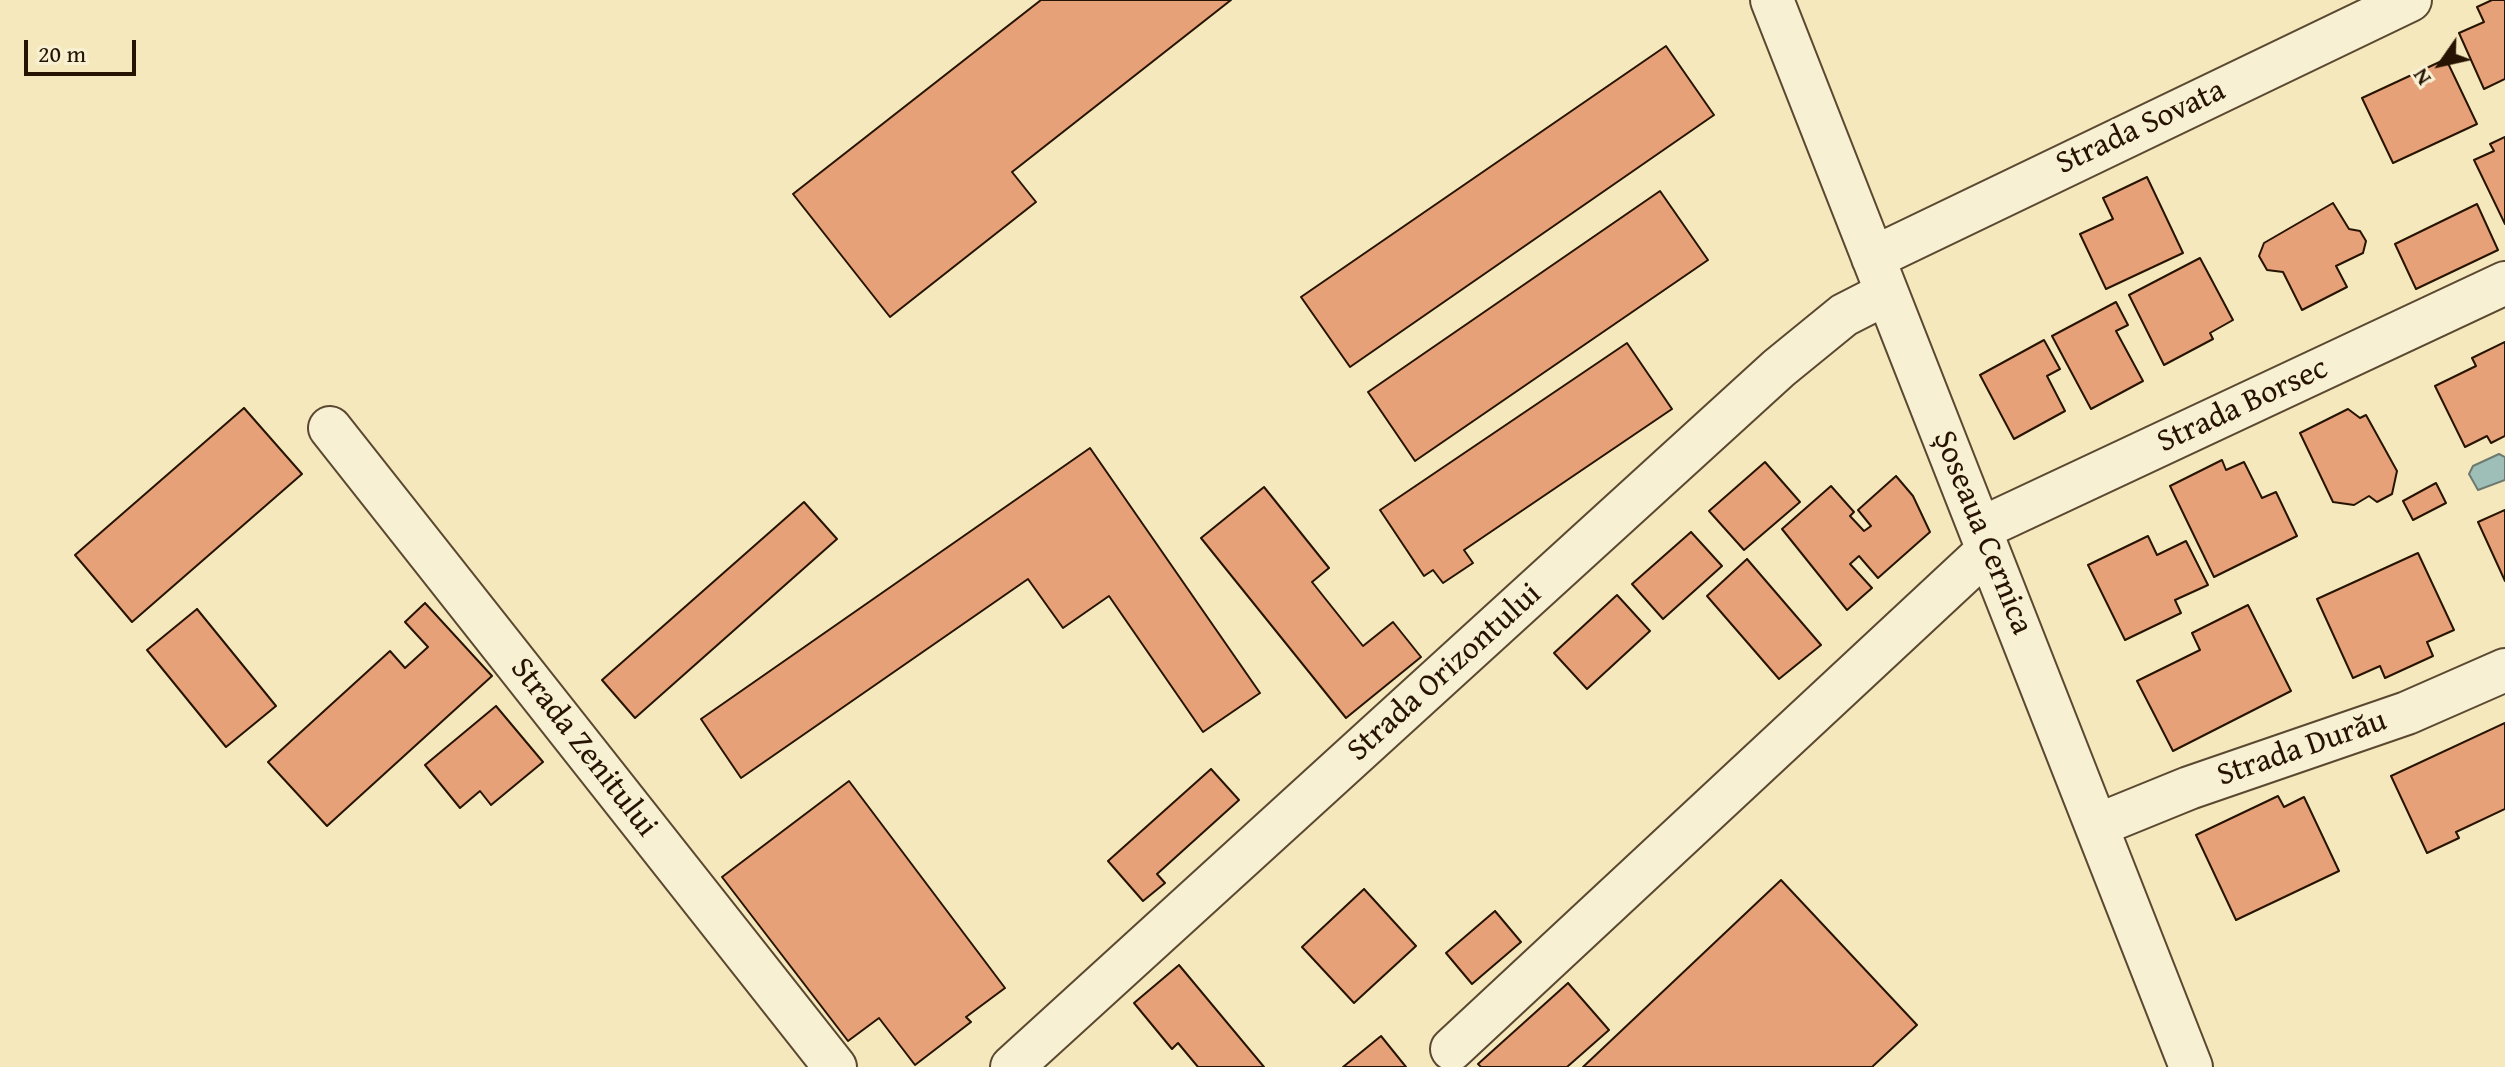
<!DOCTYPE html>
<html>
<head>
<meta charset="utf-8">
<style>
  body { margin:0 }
  #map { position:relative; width:2505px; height:1067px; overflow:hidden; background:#f4e8bc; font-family:"Gentium Book Plus",serif }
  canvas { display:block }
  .north { position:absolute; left:2401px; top:24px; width:80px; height:80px; -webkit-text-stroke:6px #f8f0d3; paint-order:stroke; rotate:236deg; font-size:22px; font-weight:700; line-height:32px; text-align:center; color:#261301 }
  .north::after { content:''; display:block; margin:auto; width:28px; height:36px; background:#261301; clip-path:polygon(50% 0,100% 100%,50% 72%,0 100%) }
  .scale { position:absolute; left:24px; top:40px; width:112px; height:36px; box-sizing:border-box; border:4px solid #261301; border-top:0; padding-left:10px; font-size:24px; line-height:28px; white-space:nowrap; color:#261301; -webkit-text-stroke:6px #f8f0d3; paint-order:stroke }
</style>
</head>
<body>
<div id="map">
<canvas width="2505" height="1067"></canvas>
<div class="north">N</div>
<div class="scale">20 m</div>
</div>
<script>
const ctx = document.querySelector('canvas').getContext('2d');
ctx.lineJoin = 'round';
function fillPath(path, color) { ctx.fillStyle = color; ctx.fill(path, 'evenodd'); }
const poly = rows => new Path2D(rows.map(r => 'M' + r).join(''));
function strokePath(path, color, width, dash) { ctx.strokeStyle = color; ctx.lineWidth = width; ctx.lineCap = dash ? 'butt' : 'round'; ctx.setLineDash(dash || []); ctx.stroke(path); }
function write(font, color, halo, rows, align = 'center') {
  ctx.font = font + ' "Gentium Book Plus",serif'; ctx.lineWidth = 7; ctx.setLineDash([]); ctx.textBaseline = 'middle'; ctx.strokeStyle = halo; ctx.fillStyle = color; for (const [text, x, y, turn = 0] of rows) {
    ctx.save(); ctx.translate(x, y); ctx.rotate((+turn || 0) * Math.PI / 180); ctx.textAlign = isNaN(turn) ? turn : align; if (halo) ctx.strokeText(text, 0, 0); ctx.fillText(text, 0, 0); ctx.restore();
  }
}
const water = poly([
  [2499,454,2505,457,2505,480,2478,490,2469,474,2473,466,2499,454]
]);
const building = poly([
  [1041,0,1231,0,1012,172,1036,202,890,317,793,194,1041,0],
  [2492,0,2505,0,2505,79,2484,89,2459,33,2484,22,2477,7,2492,0],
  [1666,46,1714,115,1350,367,1301,297,1666,46],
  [2446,59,2477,124,2393,163,2362,98,2446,59],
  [2505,137,2505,224,2474,160,2494,151,2490,144,2505,137],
  [2147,177,2183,253,2106,289,2080,234,2113,219,2103,198,2147,177],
  [1660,191,1708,260,1415,461,1368,392,1660,191],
  [2333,203,2349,229,2360,231,2366,241,2363,253,2336,266,2347,287,2302,310,2283,272,2267,270,2259,256,2264,243,2333,203],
  [2477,204,2498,250,2416,289,2395,244,2477,204],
  [2200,258,2233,320,2210,333,2213,339,2164,365,2129,295,2200,258],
  [2116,302,2128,325,2116,331,2143,381,2091,409,2052,336,2116,302],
  [2044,340,2060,369,2047,376,2065,411,2014,439,1980,375,2044,340],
  [2505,342,2505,436,2491,443,2487,436,2465,447,2435,386,2476,366,2472,358,2505,342],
  [1627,343,1672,409,1464,550,1473,563,1443,583,1433,570,1424,576,1380,510,1627,343],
  [244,408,302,474,132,622,75,555,244,408],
  [2348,409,2360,418,2366,415,2397,471,2392,494,2377,502,2369,496,2354,505,2333,502,2300,433,2348,409],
  [1090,448,1260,693,1203,732,1109,596,1063,628,1028,579,741,778,701,719,1090,448],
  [2222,460,2226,470,2244,462,2262,498,2276,492,2297,536,2214,577,2170,486,2222,460],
  [1765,462,1800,502,1744,550,1709,511,1765,462],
  [1896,476,1913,496,1930,532,1878,578,1859,556,1850,564,1872,588,1847,610,1782,529,1831,486,1854,512,1850,516,1864,531,1871,526,1858,510,1896,476],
  [2436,483,2446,503,2413,520,2403,501,2436,483],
  [1264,487,1329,568,1312,582,1363,646,1393,622,1421,657,1346,718,1201,538,1264,487],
  [804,502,837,539,635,718,602,680,804,502],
  [2505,510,2505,581,2478,522,2505,510],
  [1691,532,1722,566,1663,619,1632,584,1691,532],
  [2148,536,2157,555,2186,541,2208,585,2175,600,2181,613,2125,640,2088,565,2148,536],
  [2418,553,2454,630,2427,642,2433,656,2385,678,2380,666,2353,678,2317,599,2418,553],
  [1747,559,1821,645,1779,679,1707,596,1747,559],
  [1617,595,1650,631,1587,689,1554,653,1617,595],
  [425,603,492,676,327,826,268,762,390,651,405,668,428,647,405,622,425,603],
  [2248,605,2291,691,2173,751,2137,681,2200,650,2192,633,2248,605],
  [197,609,276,706,226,747,147,650,197,609],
  [496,706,543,762,491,805,480,791,460,808,425,765,496,706],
  [2505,723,2505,809,2456,832,2459,838,2427,853,2391,776,2505,723],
  [1211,769,1239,800,1157,874,1165,883,1143,901,1108,861,1211,769],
  [849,781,1005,988,966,1017,971,1022,915,1065,879,1018,848,1041,722,877,849,781],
  [2278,796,2284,807,2304,797,2339,871,2236,920,2196,835,2278,796],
  [1781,880,1917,1025,1872,1067,1583,1067,1781,880],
  [1364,889,1416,946,1354,1003,1302,947,1364,889],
  [1495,911,1521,942,1472,984,1446,953,1495,911],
  [1179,965,1264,1067,1198,1067,1178,1043,1172,1049,1134,1003,1179,965],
  [1568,983,1609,1030,1567,1067,1481,1067,1478,1064,1568,983],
  [1381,1036,1406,1067,1343,1067,1381,1036]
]);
const minor = poly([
  [1772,0,2191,1067],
  [1873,258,2410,0],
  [330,428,835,1067],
  [1980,529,2505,283],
  [2098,825,2189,788,2407,713,2505,670],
  [1452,1049,1988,550],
  [1012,1067,1779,368,1844,315,1887,293]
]);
const streetNames = [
  ["Strada Sovata",2141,128,-25],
  ["Strada Borsec",2243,406,-25],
  ["Șoseaua Cernica",1982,533,68],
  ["Strada Orizontului",1445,673,-42],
  ["Strada Zenitului",583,748,52],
  ["Strada Durău",2302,749,-19]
];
fillPath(water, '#9ebfb8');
strokePath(water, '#6e7a6f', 2);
fillPath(building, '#e6a179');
strokePath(building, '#261301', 2);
strokePath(minor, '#5a4830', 46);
strokePath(minor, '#f8f0d3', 42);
write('32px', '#261301', '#f8f0d3', streetNames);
</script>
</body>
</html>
